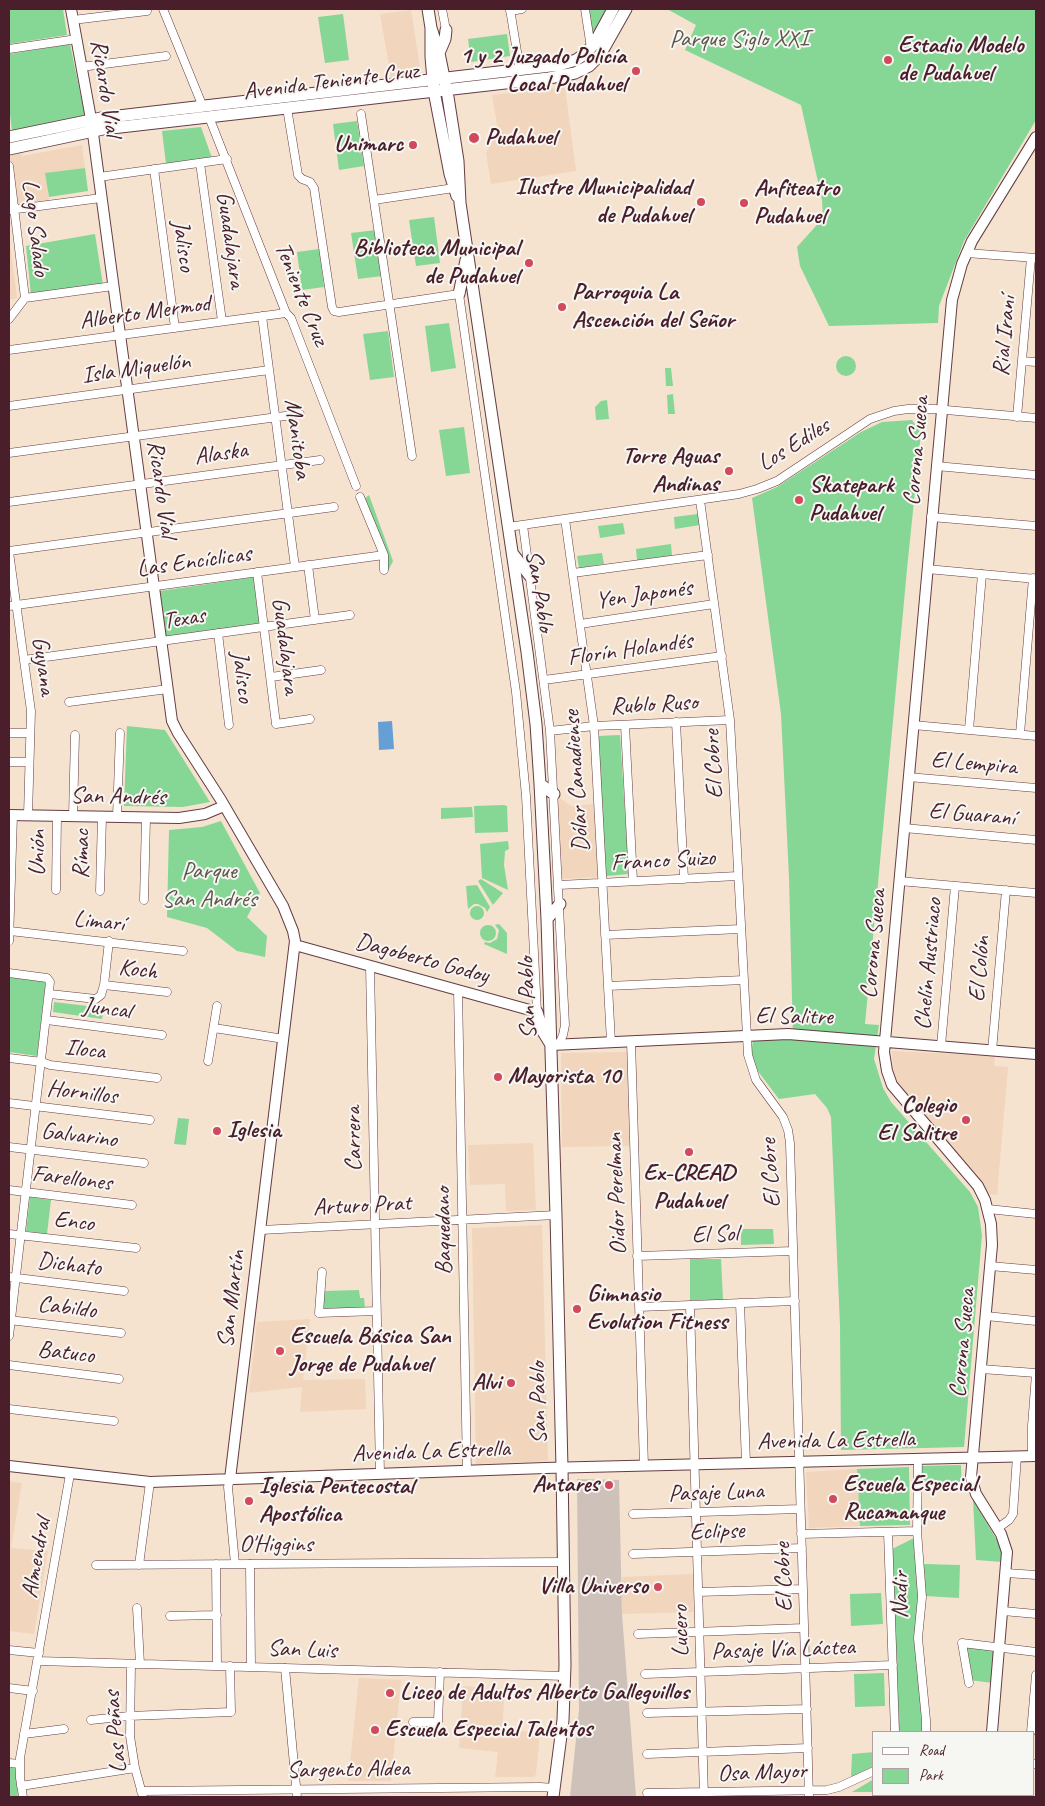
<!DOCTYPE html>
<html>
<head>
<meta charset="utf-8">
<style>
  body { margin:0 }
  #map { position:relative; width:1045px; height:1806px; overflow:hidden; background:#f5e3cf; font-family:Caveat,sans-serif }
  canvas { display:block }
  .frame { position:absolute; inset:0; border:10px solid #4a1f2b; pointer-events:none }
  .legend { position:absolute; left:872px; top:1731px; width:162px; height:65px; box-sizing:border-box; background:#f6f6f2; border:1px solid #b1a0a2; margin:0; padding:6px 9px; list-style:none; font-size:15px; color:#4a1f2b }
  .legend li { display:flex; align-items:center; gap:10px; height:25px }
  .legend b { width:25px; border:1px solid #b1a0a2 }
</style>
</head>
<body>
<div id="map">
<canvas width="1045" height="1806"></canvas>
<div class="frame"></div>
<ul class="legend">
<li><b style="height:6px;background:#fff"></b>Road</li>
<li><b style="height:14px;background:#86d696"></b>Park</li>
</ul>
</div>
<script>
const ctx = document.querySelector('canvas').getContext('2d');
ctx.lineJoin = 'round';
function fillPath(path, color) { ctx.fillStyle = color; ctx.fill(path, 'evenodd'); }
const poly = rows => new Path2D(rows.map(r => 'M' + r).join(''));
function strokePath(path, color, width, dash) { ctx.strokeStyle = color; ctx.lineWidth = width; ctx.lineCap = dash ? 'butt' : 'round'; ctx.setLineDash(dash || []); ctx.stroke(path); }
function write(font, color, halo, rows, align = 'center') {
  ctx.font = font + ' Caveat,sans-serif'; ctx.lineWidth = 4; ctx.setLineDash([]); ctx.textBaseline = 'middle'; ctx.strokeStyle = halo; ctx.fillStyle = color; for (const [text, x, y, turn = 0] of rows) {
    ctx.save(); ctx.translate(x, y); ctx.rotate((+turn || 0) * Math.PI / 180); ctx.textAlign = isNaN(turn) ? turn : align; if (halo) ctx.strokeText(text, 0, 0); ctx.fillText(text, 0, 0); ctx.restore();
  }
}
const built = poly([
  [411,10,421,74,391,77,380,14],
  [565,87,576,171,491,184,486,153,498,130,492,95],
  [82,145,85,168,46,173,49,201,9,207,9,154,21,151,22,156],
  [9,235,17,298,9,300],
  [557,796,571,806,594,804,600,877,561,879],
  [892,1051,995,1056,994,1066,1008,1067,997,1195,987,1194,963,1161,894,1079],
  [629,1052,630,1146,562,1147,561,1053],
  [533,1143,536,1210,506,1211,505,1184,470,1185,468,1145],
  [542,1225,548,1461,476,1464,472,1228],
  [310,1319,303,1380,365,1379,366,1409,300,1412,302,1387,249,1393,257,1322],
  [857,1469,860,1526,809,1528,806,1472],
  [9,1481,22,1483,11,1548,48,1551,34,1634,9,1631],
  [693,1574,694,1612,622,1614,622,1577],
  [359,1678,401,1680,391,1781,348,1781],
  [463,1686,505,1689,502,1730,540,1732,536,1774,534,1777,495,1777,498,1752,459,1748]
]);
const industrial = poly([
  [577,1479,619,1480,622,1614,636,1797,570,1797,579,1710]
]);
const green = poly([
  [9,9,63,9,67,35,9,44],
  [587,9,606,9,592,37],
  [667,9,1036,9,1036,120,964,241,939,306,938,323,829,326,800,266,797,247,823,218,822,200,801,105,685,50,696,25],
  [343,14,349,60,325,63,318,17],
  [507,34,510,56,471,62,468,39],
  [70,44,85,116,12,132,9,105,9,54],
  [357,121,364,166,339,170,333,124],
  [201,127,212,158,166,164,162,131],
  [85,168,88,191,49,197,45,173],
  [434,217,440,263,416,266,409,220],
  [376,230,382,276,358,279,351,233],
  [95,234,103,285,31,295,26,246],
  [319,249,324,287,302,290,297,252],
  [449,323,456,368,431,372,425,326],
  [388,331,394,377,370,380,363,334],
  '836 366a10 10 0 1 1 20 0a10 10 0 1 1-20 0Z',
  [665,368,671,368,673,386,666,386],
  [673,394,675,414,668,414,667,395],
  [607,400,609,419,596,420,595,407,601,401],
  [912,420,921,433,907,569,865,1024,879,1025,874,1059,883,1088,891,1102,970,1192,978,1207,982,1235,964,1447,841,1450,840,1326,831,1117,827,1108,815,1094,779,1099,757,1070,751,1054,753,1040,793,1039,789,877,781,714,752,498,777,487,861,432,882,422],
  [464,427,470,473,446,476,439,430],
  [369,495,393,561,387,573,382,572,384,555,364,499],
  [698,514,700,525,675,529,674,517],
  [623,523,625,534,600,538,598,526],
  [671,544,672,556,637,561,636,549],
  [602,553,604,564,579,568,577,556],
  [255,577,260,624,166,638,160,591],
  [127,726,165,730,210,802,183,807,124,806],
  [620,735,629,874,606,876,597,736],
  [504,805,507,806,508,832,475,833,474,806],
  [472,807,473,817,441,819,441,808],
  [221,821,260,893,247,917,267,936,265,957,237,951,207,928,167,917,169,830,202,827],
  [508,841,509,849,505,851,504,865,508,890,482,878,480,844],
  [481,879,503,893,493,905,478,881],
  [477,885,490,907,487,912,485,908,478,904,474,904,468,909,466,886],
  '470 913a7 7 0 1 1 14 0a7 7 0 1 1-14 0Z',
  [499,924,507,933,507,954,484,944,485,942,490,943,497,939,499,930,495,925],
  '480 933a8 8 0 1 1 16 0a8 8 0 1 1-16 0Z',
  [9,977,46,981,37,1056,9,1052],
  [54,1002,104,1008,102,1019,53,1012],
  [178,1118,189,1119,186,1145,174,1144],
  [30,1197,51,1200,47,1234,26,1231],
  [741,1229,773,1229,774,1244,741,1245],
  [690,1259,721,1259,723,1300,690,1300],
  [359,1290,360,1298,364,1298,365,1308,324,1309,324,1291],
  [961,1465,962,1490,921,1491,920,1466],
  [909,1467,910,1525,860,1526,857,1469],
  [973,1499,999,1544,1003,1555,1003,1562,976,1560],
  [914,1538,919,1596,922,1732,898,1732,892,1549],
  [924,1564,960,1565,959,1598,925,1596],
  [881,1593,883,1624,851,1626,850,1594],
  [964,1646,995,1650,993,1683,969,1680],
  [884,1673,885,1706,855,1707,854,1674],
  [874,1752,874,1766,851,1778,852,1754],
  [15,1767,18,1797,9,1797,9,1768],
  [874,1779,874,1792,852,1792]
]);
const water = poly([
  [392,721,394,749,379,750,378,722]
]);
const street = poly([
  [163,9,203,107],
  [442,9,446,30],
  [510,9,520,70],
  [585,9,591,48],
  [510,11,522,9],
  [73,20,147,11],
  [9,49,77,39],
  [81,67,166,56],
  [287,108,298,175,302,179,310,182,314,188,332,307,334,311,339,312,459,294,516,692,526,796,537,1012],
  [361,114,412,456],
  [209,117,286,313,291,318,356,486],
  [200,163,222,321],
  [9,166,25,298,9,319],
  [154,169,175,328],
  [99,177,227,159],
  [374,200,454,188],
  [9,210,101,198],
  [966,253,1036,258],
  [25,298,113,286],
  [262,316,295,567],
  [9,350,286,313],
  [1022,361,1036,362],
  [9,406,269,370],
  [1017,417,1031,258],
  [9,453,300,414],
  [936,466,1036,475],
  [360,497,384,555,384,570],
  [700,500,730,720,748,1055,756,1080,783,1117,788,1130,790,1143,809,1797],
  [9,502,320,460],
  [931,517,1036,526],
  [565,519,594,726,611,1042],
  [523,525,550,731,565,1025,563,1035,559,1044],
  [508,527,739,494,757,489,777,481,870,419,894,411,908,409,935,409,1036,418],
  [9,551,334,507],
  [9,552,31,711,28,815],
  [308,565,315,620],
  [927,569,1036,579],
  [257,572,276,724,310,719],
  [573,573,708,555],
  [9,606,384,555],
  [580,624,714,604],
  [218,633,229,725],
  [24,660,350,615],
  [271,677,321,670],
  [544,680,722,656],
  [69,702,168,689],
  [676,722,684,879],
  [625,725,633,881],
  [913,725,1036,736],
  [969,730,982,574],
  [550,731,594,726,730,720],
  [9,733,30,733],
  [1020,734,1033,578],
  [9,762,29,762],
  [908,777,1036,788],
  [73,816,75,735],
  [117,817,120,733],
  [904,828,1036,840],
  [899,881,1036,893],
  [559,885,738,876],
  [56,890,57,816],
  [100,891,102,817],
  [144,900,146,818],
  [10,931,183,951],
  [605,935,741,929],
  [9,941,13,815],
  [370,966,380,1474],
  [9,973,47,978,50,982,9,1336],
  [104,985,167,992],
  [608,986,744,980],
  [458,990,467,1471],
  [50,994,96,999,101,995,104,985,109,941],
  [47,1020,162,1035],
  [214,1028,284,1039],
  [631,1041,644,1466],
  [941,1046,955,886],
  [992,1051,1006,890],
  [9,1058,42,1062,50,1065,157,1078],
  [208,1061,217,1006],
  [9,1103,150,1120],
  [9,1147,144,1163],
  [9,1190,132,1205],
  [988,1209,1036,1214],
  [261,1230,556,1215],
  [9,1234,136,1248],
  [637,1256,793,1251],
  [990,1266,1036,1270],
  [322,1272,319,1313,376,1311],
  [9,1277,124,1291],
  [740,1303,746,1463],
  [690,1305,704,1797],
  [639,1307,795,1301],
  [986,1316,1036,1321],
  [9,1320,121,1333],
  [9,1365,119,1379],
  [981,1369,1036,1373],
  [9,1409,114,1421],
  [1032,1456,1032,1426,1036,1374],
  [918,1459,917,1531,922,1597,918,1638,926,1720,926,1732],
  [230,1479,228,1487,235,1564],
  [633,1514,800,1509],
  [998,1528,1009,1520,1013,1514,1017,1456],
  [888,1532,895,1732],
  [801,1534,917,1531],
  [633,1554,802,1548],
  [216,1564,217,1666],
  [250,1564,251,1667],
  [96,1565,563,1562],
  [139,1565,150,1482],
  [1006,1573,1036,1575],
  [698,1592,803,1589],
  [137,1608,140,1664],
  [1003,1611,1036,1614],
  [170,1616,217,1615],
  [638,1634,804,1628],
  [9,1650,39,1653],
  [38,1661,565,1676],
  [131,1664,130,1736,135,1768,143,1797],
  [285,1668,297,1797],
  [645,1674,893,1665],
  [969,1683,962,1643,1036,1652],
  [9,1688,33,1691],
  [647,1713,807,1709],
  [91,1720,129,1716,231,1712,230,1666],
  [413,1722,435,1722,438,1721,440,1672],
  [1031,1732,1036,1675],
  [24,1734,64,1729],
  [647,1754,808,1748],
  [9,1763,20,1764],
  [1034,1764,1036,1764],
  [21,1786,135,1768],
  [141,1791,540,1787,555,1788],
  [647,1793,827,1790,839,1787,874,1771],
  [897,1795,897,1797],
  [973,1795,987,1796],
  [23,1797,20,1778,20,1758,70,1474],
  [1022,1797,1022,1795]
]);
const secondary = poly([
  [71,9,91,119,172,721,178,733,221,800,283,906,293,931,295,941,230,1479],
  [9,815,179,818,205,814,224,806],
  [295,945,537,1012],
  [551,1045,788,1034,1036,1054],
  [9,1466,150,1482,545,1468,1036,1456],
  [992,1732,1007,1552,1001,1534,976,1494,971,1477,992,1245,991,1224,985,1200,978,1186,892,1085,887,1071,884,1052,952,300,962,264,972,241,1036,137],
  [987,1797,987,1795]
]);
const primary = poly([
  [428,9,431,28,431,57,434,91,450,174,457,196],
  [431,28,439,53,448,97,458,161,460,203,527,652,536,724,540,784,547,919,556,1215,562,1468,565,1665,563,1720,553,1797],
  [439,53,445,39,446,30],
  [9,137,101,118,559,65,576,60,586,53,594,44,613,9],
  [9,149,103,129,549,78,575,73,589,66,600,55,626,9],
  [459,294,466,260],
  [513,554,530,576],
  [540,784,554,794],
  [547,919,560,904],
  [537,1012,542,1030,550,1043]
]);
const markers = [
  [888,60,5,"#d1495b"],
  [636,71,5,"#d1495b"],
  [474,138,6,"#d1495b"],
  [413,145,5,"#d1495b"],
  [701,202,5,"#d1495b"],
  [744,203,5,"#d1495b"],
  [529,263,5,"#d1495b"],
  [562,307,5,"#d1495b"],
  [729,471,5,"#d1495b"],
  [799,500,5,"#d1495b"],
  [498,1077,5,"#d1495b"],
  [966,1120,5,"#d1495b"],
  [217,1131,5,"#d1495b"],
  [689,1152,5,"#d1495b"],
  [577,1309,5,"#d1495b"],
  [280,1351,5,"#d1495b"],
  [511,1383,5,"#d1495b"],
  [609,1485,5,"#d1495b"],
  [833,1499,5,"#d1495b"],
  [249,1501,5,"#d1495b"],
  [658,1587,5,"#d1495b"],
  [390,1693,5,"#d1495b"],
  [375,1730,5,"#d1495b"]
];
const parkNames = [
  ["Parque Siglo XXI",739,40],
  ["Parque",209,872],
  ["San Andrés",209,900]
];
const poiNames = [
  ["Estadio Modelo",898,46],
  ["de Pudahuel",898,74],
  ["1 y 2 Juzgado Policía",626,57,"right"],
  ["Local Pudahuel",626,85,"right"],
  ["Pudahuel",485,138],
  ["Unimarc",403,145,"right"],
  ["Ilustre Municipalidad",691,188,"right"],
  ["de Pudahuel",691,216,"right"],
  ["Anfiteatro",754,189],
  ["Pudahuel",754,217],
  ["Biblioteca Municipal",519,249,"right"],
  ["de Pudahuel",519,277,"right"],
  ["Parroquia La",572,293],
  ["Ascención del Señor",572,321],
  ["Torre Aguas",719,457,"right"],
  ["Andinas",719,485,"right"],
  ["Skatepark",809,486],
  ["Pudahuel",809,514],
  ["Mayorista 10",508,1077],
  ["Colegio",956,1106,"right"],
  ["El Salitre",956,1134,"right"],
  ["Iglesia",227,1131],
  ["Ex-CREAD",689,1174,"center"],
  ["Pudahuel",689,1202,"center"],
  ["Gimnasio",587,1295],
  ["Evolution Fitness",587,1323],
  ["Escuela Básica San",290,1337],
  ["Jorge de Pudahuel",290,1365],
  ["Alvi",501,1383,"right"],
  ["Antares",599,1485,"right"],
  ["Escuela Especial",843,1485],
  ["Rucamanque",843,1513],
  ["Iglesia Pentecostal",259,1487],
  ["Apostólica",259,1515],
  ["Villa Universo",648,1587,"right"],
  ["Liceo de Adultos Alberto Galleguillos",400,1693],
  ["Escuela Especial Talentos",385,1730]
];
const streetNames = [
  ["Avenida Teniente Cruz",331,82,-7],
  ["Ricardo Vial",105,88,81],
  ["Lago Salado",35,228,83],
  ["Guadalajara",230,240,82],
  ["Jalisco",183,246,82],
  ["Teniente Cruz",301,294,68],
  ["Alberto Mermod",145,313,-8],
  ["Rial Iraní",1005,336,-85],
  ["Isla Miquelón",136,369,-8],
  ["Manitoba",297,439,82],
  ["Los Ediles",794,445,-32],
  ["Corona Sueca",917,451,-85],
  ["Alaska",221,454,-8],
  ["Ricardo Vial",161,489,82],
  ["Las Encíclicas",194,562,-8],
  ["San Pablo",539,591,81],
  ["Yen Japonés",644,595,-8],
  ["Texas",184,619,-9],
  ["Guadalajara",285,646,83],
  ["Florín Holandés",630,650,-8],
  ["Guyana",43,666,82],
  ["Jalisco",242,677,83],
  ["Rublo Ruso",654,705,-3],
  ["El Cobre",714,764,-93],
  ["El Lempira",974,764,5],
  ["Dólar Canadiense",577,781,-94],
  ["San Andrés",118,797,1],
  ["El Guaraní",972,815,5],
  ["Unión",38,853,-89],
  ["Rímac",82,854,-89],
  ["Franco Suizo",663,861,-3],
  ["Limarí",99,922,6],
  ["Corona Sueca",874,944,-85],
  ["Dagoberto Godoy",422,959,15],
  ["Chelín Austriaco",929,964,-85],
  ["El Colón",980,969,-85],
  ["Koch",138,970,7],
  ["San Pablo",528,998,-92],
  ["Juncal",107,1009,7],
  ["El Salitre",794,1017,1],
  ["Iloca",85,1050,7],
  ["Hornillos",82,1093,7],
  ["Galvarino",79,1136,7],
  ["Carrera",354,1139,-91],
  ["El Cobre",771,1173,-94],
  ["Farellones",72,1179,7],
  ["Oidor Perelman",617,1194,-92],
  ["Arturo Prat",362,1206,-3],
  ["Enco",74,1222,7],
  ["Baquedano",444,1231,-91],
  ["El Sol",715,1235,-2],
  ["Dichato",69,1265,7],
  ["San Martín",232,1299,-83],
  ["Cabildo",67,1308,7],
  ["Corona Sueca",963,1343,-85],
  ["Batuco",66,1353,7],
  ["San Pablo",539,1403,-91],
  ["Avenida La Estrella",836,1441,-1],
  ["Avenida La Estrella",431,1452,-2],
  ["Pasaje Luna",716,1493,-2],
  ["Eclipse",717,1532,-2],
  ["O'Higgins",276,1545],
  ["Almendral",37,1558,-80],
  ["El Cobre",784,1577,-92],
  ["Nadir",901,1595,-89],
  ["Lucero",681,1631,-91],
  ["San Luis",302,1650,2],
  ["Pasaje Vía Láctea",783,1650,-2],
  ["Las Peñas",116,1732,-95],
  ["Sargento Aldea",348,1770,-1],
  ["Osa Mayor",762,1773,-2]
];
fillPath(built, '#f1d5bd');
fillPath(industrial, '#cec1ba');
fillPath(green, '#86d696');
fillPath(water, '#669fd5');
strokePath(street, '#643c44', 9);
strokePath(secondary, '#643c44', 12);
strokePath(primary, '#643c44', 13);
strokePath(street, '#fff', 8);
strokePath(secondary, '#fff', 10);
strokePath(primary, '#fff', 11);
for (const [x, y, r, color] of markers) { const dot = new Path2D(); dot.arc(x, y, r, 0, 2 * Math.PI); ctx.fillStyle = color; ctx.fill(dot); strokePath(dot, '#f6f6f2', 2); }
write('24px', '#5c564b', '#f6f6f2', parkNames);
write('bold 24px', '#4a1f2b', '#f6f6f2', poiNames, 'left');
write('24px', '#4a1f2b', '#f6f6f2', streetNames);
</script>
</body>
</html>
